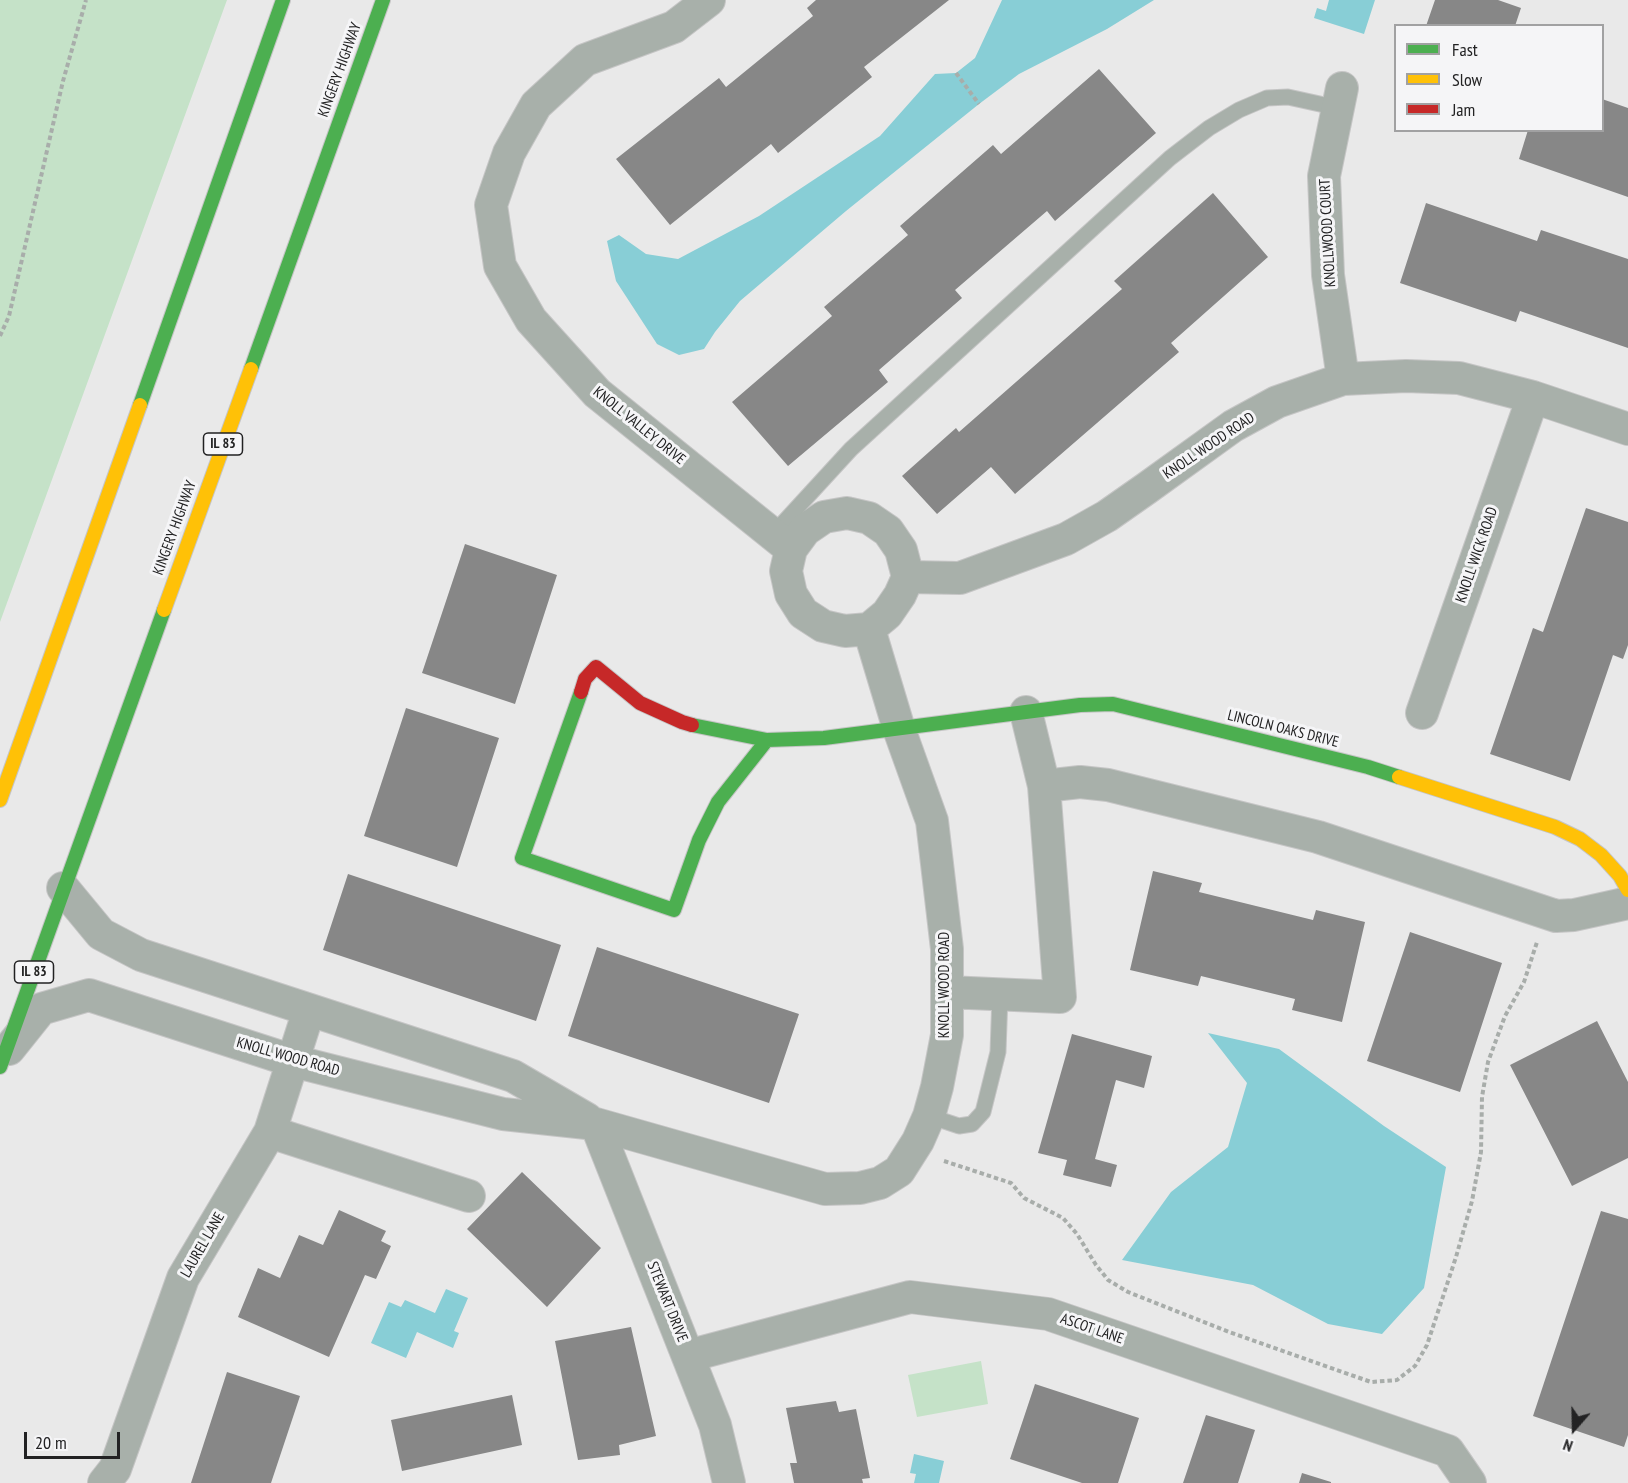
<!DOCTYPE html>
<html>
<head>
<meta charset="utf-8">
<style>
  body { margin:0 }
  #map { position:relative; width:1628px; height:1483px; overflow:hidden; background:#e9e9e9; font-family:"PT Sans Narrow",sans-serif }
  canvas { display:block }
  .legend { position:absolute; left:1394px; top:24px; width:210px; height:108px; box-sizing:border-box; background:#f5f5f7; border:2px solid #a1a1a2; margin:0; padding:8px 10px; list-style:none; font-size:18px; color:#222223 }
  .legend li { display:flex; align-items:center; gap:12px; height:30px }
  .legend b { width:30px; border:2px solid #a1a1a2 }
  .north { position:absolute; left:1544px; top:1399px; width:60px; height:60px; -webkit-text-stroke:4px #f5f5f7; paint-order:stroke; rotate:200deg; font-size:16px; font-weight:700; line-height:24px; text-align:center; color:#222223 }
  .north::after { content:''; display:block; margin:auto; width:21px; height:27px; background:#222223; clip-path:polygon(50% 0,100% 100%,50% 72%,0 100%) }
  .scale { position:absolute; left:24px; top:1432px; width:96px; height:27px; box-sizing:border-box; border:3px solid #222223; border-top:0; padding-left:8px; font-size:18px; line-height:21px; white-space:nowrap; color:#222223; -webkit-text-stroke:4px #f5f5f7; paint-order:stroke }
</style>
</head>
<body>
<div id="map">
<canvas width="1628" height="1483"></canvas>
<ul class="legend">
<li><b style="height:8px;background:#4caf50"></b>Fast</li>
<li><b style="height:8px;background:#ffc107"></b>Slow</li>
<li><b style="height:8px;background:#c62828"></b>Jam</li>
</ul>
<div class="north">N</div>
<div class="scale">20 m</div>
</div>
<script>
const ctx = document.querySelector('canvas').getContext('2d');
ctx.lineJoin = 'round';
function fillPath(path, color) { ctx.fillStyle = color; ctx.fill(path, 'evenodd'); }
const poly = rows => new Path2D(rows.map(r => 'M' + r).join(''));
function strokePath(path, color, width, dash) { ctx.strokeStyle = color; ctx.lineWidth = width; ctx.lineCap = dash ? 'butt' : 'round'; ctx.setLineDash(dash || []); ctx.stroke(path); }
function write(font, color, halo, rows, align = 'center') {
  ctx.font = font + ' "PT Sans Narrow",sans-serif'; ctx.lineWidth = 6; ctx.setLineDash([]); ctx.textBaseline = 'middle'; ctx.strokeStyle = halo; ctx.fillStyle = color; for (const [text, x, y, turn = 0] of rows) {
    ctx.save(); ctx.translate(x, y); ctx.rotate((+turn || 0) * Math.PI / 180); ctx.textAlign = isNaN(turn) ? turn : align; if (halo) ctx.strokeText(text, 0, 0); ctx.fillText(text, 0, 0); ctx.restore();
  }
}
const green = poly([
  [0,0,227,0,0,622],
  [981,1361,988,1404,917,1417,908,1375]
]);
const water = poly([
  [1002,0,1154,0,1107,29,1019,74,979,104,846,211,740,301,715,332,704,349,679,355,657,344,616,281,607,241,619,235,646,254,678,259,759,216,880,136,935,74,956,73,975,58],
  [1329,0,1375,0,1364,34,1314,18,1317,8,1326,11],
  [1208,1033,1279,1049,1384,1126,1446,1167,1424,1288,1382,1334,1328,1324,1253,1285,1122,1260,1171,1192,1228,1147,1247,1083],
  [446,1289,468,1298,454,1331,459,1333,453,1348,417,1332,406,1358,371,1343,389,1302,401,1307,405,1300,435,1313],
  [914,1454,944,1461,939,1483,914,1483,916,1474,910,1473]
]);
const building = poly([
  [816,0,949,0,864,67,872,77,778,153,771,144,670,225,616,159,719,78,726,87,813,16,807,8],
  [1435,0,1498,0,1521,8,1515,26,1426,26],
  [1099,69,1156,133,1055,221,1047,211,955,290,962,298,879,370,888,382,788,466,732,402,832,316,824,307,908,235,900,226,993,145,1001,154],
  [1602,99,1628,108,1628,197,1519,159,1528,130,1602,130],
  [1213,193,1268,257,1171,343,1179,352,1015,494,991,467,937,514,902,476,956,428,959,432,1122,289,1114,281],
  [1426,203,1537,241,1541,230,1628,259,1628,348,1520,311,1516,322,1400,283],
  [1586,508,1628,522,1628,645,1623,659,1613,655,1570,781,1490,754,1533,628,1543,632],
  [465,544,557,575,515,704,422,673],
  [406,708,499,738,457,867,364,836],
  [1153,871,1202,883,1199,892,1313,920,1316,910,1365,922,1342,1022,1292,1010,1295,999,1201,976,1198,986,1130,970],
  [348,874,561,945,536,1021,323,950],
  [1410,932,1502,963,1460,1092,1367,1061],
  [597,947,799,1014,769,1103,568,1036],
  [1597,1021,1628,1082,1628,1158,1572,1186,1510,1065],
  [1072,1034,1152,1056,1144,1088,1116,1080,1095,1159,1117,1165,1111,1187,1063,1175,1067,1160,1038,1153],
  [522,1172,601,1248,547,1307,467,1229],
  [339,1210,386,1231,381,1241,391,1246,376,1279,365,1275,329,1357,238,1317,258,1268,280,1278,299,1235,323,1245],
  [1601,1211,1628,1219,1628,1435,1624,1447,1533,1416],
  [631,1327,656,1436,619,1445,620,1455,578,1460,555,1341],
  [227,1372,300,1396,271,1483,191,1483],
  [1035,1384,1139,1418,1118,1483,1082,1483,1010,1459],
  [512,1395,522,1445,402,1471,391,1420],
  [836,1401,839,1412,856,1409,870,1478,862,1479,863,1483,794,1483,790,1463,797,1463,786,1408],
  [1206,1415,1255,1430,1238,1483,1183,1483],
  [1302,1473,1331,1482,1331,1483,1299,1483]
]);
const path = poly([
  [956,73,979,104],
  [0,336,9,316,63,81,86,0],
  [944,1161,1011,1183,1024,1198,1063,1218,1077,1234,1096,1265,1108,1280,1128,1292,1229,1332,1371,1382,1397,1380,1415,1366,1427,1345,1456,1257,1472,1201,1481,1152,1482,1097,1488,1062,1505,1016,1524,982,1537,942]
]);
const lane = poly([
  [773,534,851,449,1170,158,1209,128,1239,110,1267,98,1288,97,1338,108],
  [929,1116,959,1126,972,1124,983,1112,998,1052,1000,995]
]);
const street = poly([
  [709,0,674,27,585,60,536,105,509,153,491,205,500,266,531,320,597,393,791,549],
  [1342,88,1324,176,1328,275,1343,379],
  [847,513,869,518,888,531,901,550,908,577,900,595,887,614,869,629,845,631,823,626,803,613,791,594,786,571,791,549,805,530,824,517,847,513],
  [908,577,960,578,1066,539,1107,516,1147,488,1233,426,1277,402,1343,379,1406,376,1459,378,1533,397,1628,429],
  [1026,712,1044,786,1080,782,1108,785,1318,837,1556,916,1574,915,1628,903],
  [1422,713,1533,397],
  [63,888,101,934,141,955,513,1076,587,1119],
  [947,992,1060,997,1044,786],
  [9,1049,41,1009,89,995,293,1061,503,1114,596,1124,825,1189,860,1188,880,1183,899,1171,918,1141,929,1116,937,1087,947,1035,947,949,932,821,899,729,869,629],
  [596,1124,715,1425,729,1483],
  [270,1132,469,1196],
  [688,1356,910,1297,1048,1314,1448,1451,1470,1483],
  [104,1483,115,1469,183,1278,270,1132,309,1010]
]);
const fast = poly([
  [251,369,383,0],
  [140,405,283,0],
  [581,692,522,858,674,910,699,840,718,802,767,740],
  [692,725,767,740,824,738,1080,705,1113,704,1368,767,1399,777],
  [0,1067,164,610]
]);
const slow = poly([
  [164,610,251,369],
  [1399,777,1555,827,1580,839,1601,855,1620,876,1628,890],
  [0,800,140,405]
]);
const jam = poly([
  [581,692,585,679,596,667,640,703,682,722,692,725]
]);
const shields = [
  [223,444,39],
  [34,972,39]
];
const shieldNames = [
  ["IL 83",223,444],
  ["IL 83",34,972]
];
const streetNames = [
  ["KINGERY HIGHWAY",340,70,-70],
  ["KNOLLWOOD COURT",1328,233,-93],
  ["KNOLL VALLEY DRIVE",639,426,39],
  ["KNOLL WOOD ROAD",1209,446,-34],
  ["KINGERY HIGHWAY",175,528,-70],
  ["KNOLL WICK ROAD",1477,555,-71],
  ["LINCOLN OAKS DRIVE",1283,729,14],
  ["KNOLL WOOD ROAD",945,985,-90],
  ["KNOLL WOOD ROAD",288,1057,16],
  ["LAUREL LANE",203,1245,-60],
  ["STEWART DRIVE",667,1302,68],
  ["ASCOT LANE",1092,1329,19]
];
fillPath(green, '#c5e2c8');
fillPath(water, '#88ced6');
fillPath(building, '#878787');
strokePath(lane, '#c5c5c5', 17);
strokePath(street, '#c5c5c5', 34);
strokePath(fast, '#c5c5c5', 16);
strokePath(slow, '#c5c5c5', 16);
strokePath(jam, '#c5c5c5', 16);
strokePath(path, '#a8adaa', 4, [4.5, 3]);
strokePath(lane, '#a8b0aa', 15);
strokePath(street, '#a8b0aa', 32);
strokePath(fast, '#4caf50', 14);
strokePath(slow, '#ffc107', 14);
strokePath(jam, '#c62828', 14);
for (const [x, y, w] of shields) { const box = new Path2D(); box.roundRect(x - w / 2, y - 11, w, 22, 4.5); ctx.fillStyle = '#f5f5f7'; ctx.fill(box); strokePath(box, '#222223', 1.5); }
write('bold 14px', '#222223', null, shieldNames);
write('15px', '#222223', '#f5f5f7', streetNames);
</script>
</body>
</html>
